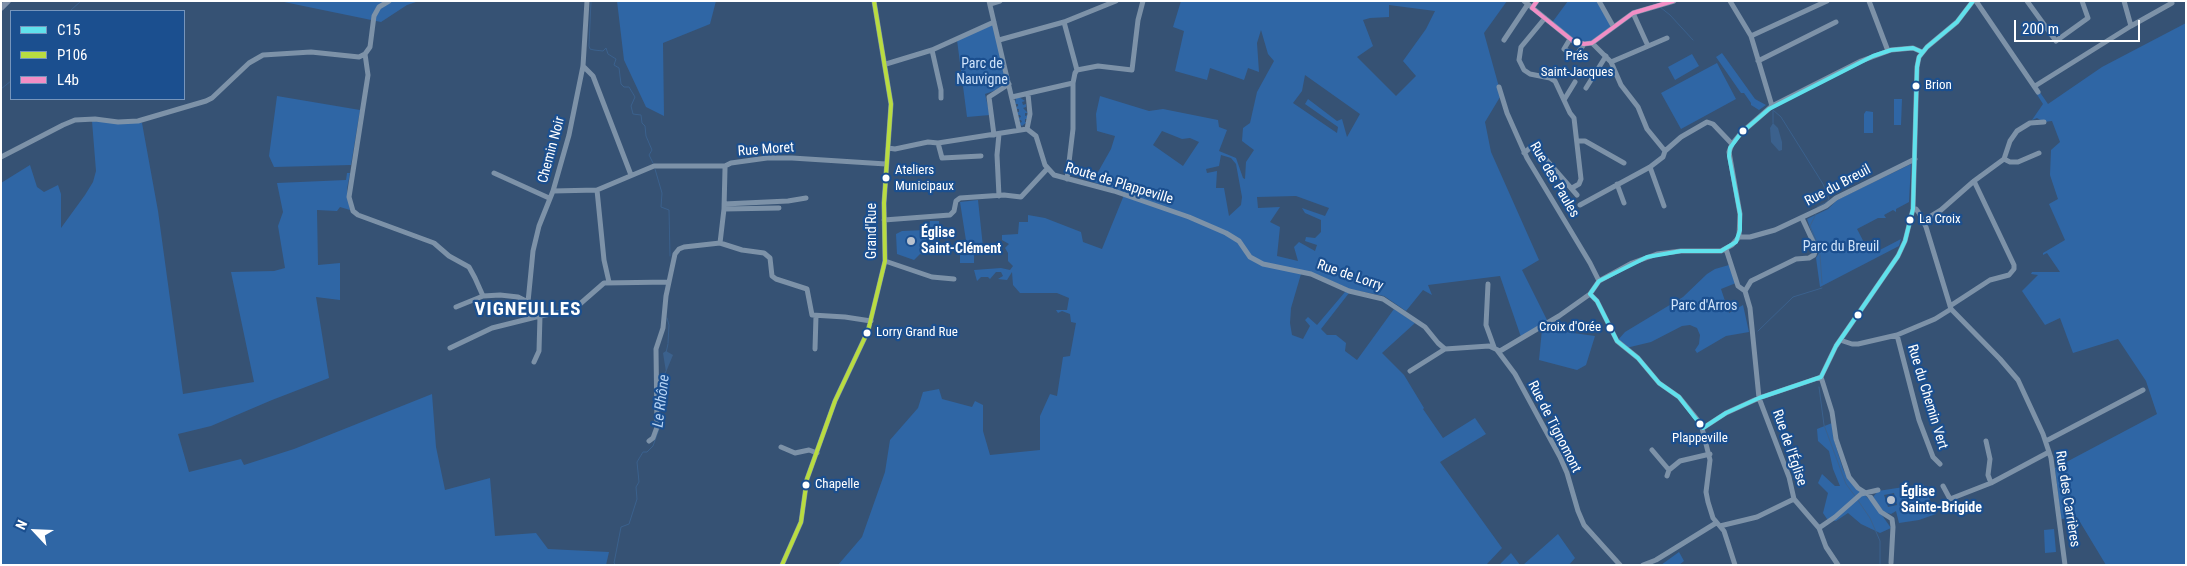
<!DOCTYPE html>
<html>
<head>
<meta charset="utf-8">
<style>
  body { margin:0 }
  #map { position:relative; width:2187px; height:566px; overflow:hidden; background:#365274; font-family:"Roboto Condensed",sans-serif }
  canvas { display:block }
  .frame { position:absolute; inset:0; border:2px solid #fff; pointer-events:none }
  .legend { position:absolute; left:10px; top:10px; width:175px; height:90px; box-sizing:border-box; background:#1b4f8f; border:1px solid #7695bc; margin:0; padding:6px 9px; list-style:none; font-size:15px; color:#fff }
  .legend li { display:flex; align-items:center; gap:10px; height:25px }
  .legend b { width:25px; border:1px solid #7695bc }
  .north { position:absolute; left:10px; top:506px; width:50px; height:50px; -webkit-text-stroke:4px #1b4f8f; paint-order:stroke; rotate:295deg; font-size:14px; font-weight:700; line-height:20px; text-align:center; color:#fff }
  .north::after { content:''; display:block; margin:auto; width:18px; height:22px; background:#fff; clip-path:polygon(50% 0,100% 100%,50% 72%,0 100%) }
  .scale { position:absolute; left:2014px; top:20px; width:126px; height:22px; box-sizing:border-box; border:2px solid #fff; border-top:0; padding-left:6px; font-size:15px; line-height:18px; white-space:nowrap; color:#fff; -webkit-text-stroke:4px #1b4f8f; paint-order:stroke }
</style>
</head>
<body>
<div id="map">
<canvas width="2187" height="566"></canvas>
<div class="frame"></div>
<ul class="legend">
<li><b style="height:6px;background:#60e1ec"></b>C15</li>
<li><b style="height:6px;background:#b9dc41"></b>P106</li>
<li><b style="height:6px;background:#f18ec5"></b>L4b</li>
</ul>
<div class="north">N</div>
<div class="scale">200 m</div>
</div>
<script>
const ctx = document.querySelector('canvas').getContext('2d');
ctx.lineJoin = 'round';
function fillPath(path, color) { ctx.fillStyle = color; ctx.fill(path, 'evenodd'); }
const poly = rows => new Path2D(rows.map(r => 'M' + r).join(''));
function strokePath(path, color, width, dash) { ctx.strokeStyle = color; ctx.lineWidth = width; ctx.lineCap = dash ? 'butt' : 'round'; ctx.setLineDash(dash || []); ctx.stroke(path); }
function write(font, color, halo, rows, align = 'center') {
  ctx.font = font + ' "Roboto Condensed",sans-serif'; ctx.lineWidth = 4.5; ctx.setLineDash([]); ctx.textBaseline = 'middle'; ctx.strokeStyle = halo; ctx.fillStyle = color; for (const [text, x, y, turn = 0] of rows) {
    ctx.save(); ctx.translate(x, y); ctx.rotate((+turn || 0) * Math.PI / 180); ctx.textAlign = isNaN(turn) ? turn : align; if (halo) ctx.strokeText(text, 0, 0); ctx.fillText(text, 0, 0); ctx.restore();
  }
}
const green = poly([
  [419,1,407,5,381,22,284,2],
  [617,1,716,1,710,24,663,43,664,116,646,107,624,60],
  [1181,1,1507,1,1484,33,1499,87,1500,97,1485,122,1491,152,1539,260,1522,270,1548,322,1521,337,1500,276,1428,285,1432,295,1423,290,1406,311,1384,296,1349,289,1318,275,1301,274,1291,308,1290,323,1292,335,1303,339,1310,326,1305,320,1308,317,1317,325,1345,292,1349,293,1321,329,1327,335,1336,335,1346,343,1345,351,1357,360,1394,309,1415,323,1382,353,1404,375,1424,408,1423,409,1443,438,1475,418,1486,434,1440,462,1502,548,1486,565,838,565,862,537,885,472,890,440,918,408,923,392,939,389,942,399,972,407,975,401,983,405,983,431,990,455,1040,450,1040,416,1050,394,1057,396,1063,357,1070,356,1076,323,1071,322,1070,314,1062,311,1058,313,1056,310,1067,310,1069,298,1057,293,1020,293,1013,285,1012,272,1007,280,998,279,1003,276,1001,272,996,272,990,279,988,277,981,277,977,281,974,270,1001,268,1010,270,1013,266,1008,261,1008,253,1005,248,1009,244,1002,240,1002,235,1018,234,1019,222,1028,222,1028,215,1045,218,1081,232,1083,242,1102,249,1124,195,1114,189,1090,181,1093,171,1098,172,1111,149,1115,136,1097,131,1096,114,1100,96,1149,111,1163,109,1218,120,1219,127,1227,130,1219,151,1236,158,1243,178,1245,179,1246,162,1254,150,1242,141,1243,128,1250,123,1257,92,1274,61,1268,54,1261,30,1257,43,1259,72,1248,68,1244,80,1210,68,1207,80,1175,71,1184,31,1173,27],
  [1389,5,1435,11,1426,29,1403,61,1416,76,1396,96,1357,57,1373,46,1363,20,1370,18,1389,17],
  [1305,75,1360,114,1347,137,1342,119,1337,121,1308,99,1305,104,1338,127,1337,133,1293,103,1302,91],
  [1162,131,1182,139,1190,138,1199,142,1183,166,1153,145],
  [1221,155,1231,158,1236,164,1242,197,1241,205,1229,216,1224,188,1216,188,1217,171,1207,173,1206,169,1219,166],
  [1296,196,1329,208,1325,216,1302,208,1305,213,1321,220,1321,232,1315,238,1306,237,1305,241,1317,245,1315,251,1299,242,1294,247,1298,261,1277,256,1280,227,1270,222,1280,207,1258,208,1257,197],
  [1568,1,1599,1,1613,26,1592,43,1580,44,1551,24],
  [2186,23,2186,565,2106,565,2077,517,2061,519,2055,468,2157,414,2146,381,2118,339,2073,353,2060,318,2045,325,2022,291,2038,275,2031,274,2032,272,2060,272,2047,253,2043,255,2043,253,2065,240,2049,204,2058,199,2050,175,2051,150,2060,142,2052,121,2044,122,2037,118,2032,120,2043,104,2036,93,2039,91,2048,104,2102,67],
  [992,25,994,26,1006,82,1002,88,985,94,990,115,967,117,957,40],
  [1722,53,1755,99,1766,105,1759,110,1751,105,1751,103,1744,93,1741,93,1716,57],
  [1692,54,1699,66,1675,80,1668,67],
  [1717,63,1736,99,1681,129,1661,93],
  [277,96,360,110,351,165,274,167,269,156],
  [1019,97,1025,101,1022,102,1023,105,1026,104,1026,107,1023,108,1028,113,1025,113,1025,116,1028,115,1028,119,1025,119,1025,122,1027,122,1022,126,1019,123,1022,122,1021,120,1019,120,1018,118,1021,117,1020,115,1017,115,1017,112,1019,112,1019,109,1016,109,1016,107,1018,106,1018,104,1015,104,1016,98],
  [1894,99,1902,99,1901,125,1894,125],
  [1866,111,1873,112,1873,133,1864,133,1864,114],
  [92,121,142,123,158,211,183,394,254,382,231,272,274,271,285,268,278,226,283,212,277,183,346,180,347,173,350,173,347,189,350,210,340,207,337,211,317,210,318,265,340,263,340,300,316,297,329,378,272,400,211,426,178,434,189,472,241,459,244,465,294,449,432,394,436,447,445,490,490,478,495,536,536,533,548,549,609,552,606,565,1,565,1,183,30,165,37,187,44,192,58,185,61,194,61,228,85,195,93,182,96,171],
  [1911,164,1909,202,1896,209,1896,212,1893,210,1884,215,1886,218,1878,218,1857,229,1869,252,1874,253,1901,239,1899,246,1820,287,1816,258,1819,253,1807,219,1828,209,1837,200],
  [978,200,983,247,967,247,960,202],
  [930,221,939,221,940,236,928,236],
  [927,230,925,255,920,254,914,260,897,254,896,234,902,231],
  [960,255,974,255,974,263,960,263],
  [1729,265,1736,283,1721,289,1729,313,1743,305,1749,332,1726,336,1697,353,1695,350,1699,344,1700,335,1697,328,1690,325,1682,326,1651,342,1626,348,1617,341,1625,332,1683,297,1707,274,1715,269],
  [1551,324,1566,332,1595,336,1586,365,1577,370,1539,360,1542,329],
  [1832,423,1833,437,1843,469,1850,481,1874,504,1891,528,1880,533,1861,524,1848,513,1836,521,1827,519,1823,513,1828,493,1818,483,1822,474,1835,486,1840,486,1833,469,1829,451,1818,441,1817,429],
  [1923,484,1936,514,1919,520,1899,523,1896,511,1891,514,1884,512,1873,497,1878,491],
  [1894,493,1897,505,1888,507,1884,495],
  [2054,529,2056,552,2045,553,2044,530],
  [1558,534,1575,558,1569,565,1523,565],
  [1679,552,1684,561,1679,565,1661,565],
  [1511,553,1520,565,1499,565]
]);
const water = poly([
  [1773,123,1778,128,1782,142,1782,150,1779,151,1771,142,1770,128],
  [666,351,673,355,666,372,663,353]
]);
const stream = poly([
  [591,1,589,46,590,49,594,50,603,51,606,48,608,54,616,59,614,65,619,68,621,84,624,87,629,87,635,97,631,106,633,114,641,115,642,123,645,126,646,136,652,150,649,155,653,163],
  [1660,7,1670,15,1693,40],
  [70,11,81,1],
  [1,89,11,81],
  [1773,110,1781,117,1823,184,1829,199,1827,202,1817,207],
  [1773,123,1773,111],
  [655,169,662,193,661,207,669,210,670,256],
  [1816,214,1810,226,1819,247],
  [1820,255,1822,283],
  [667,318,669,325,668,343],
  [1758,331,1793,297,1822,288],
  [666,353,668,344],
  [1819,387,1824,425,1846,484,1855,496],
  [660,425,661,382,666,371],
  [1857,499,1870,518,1880,541,1880,565],
  [616,565,614,563,621,527,629,524,637,499,636,487,639,482,637,462,643,452,647,452,653,446,659,429]
]);
const minor = poly([
  [989,1,1019,129],
  [1524,1,1573,41,1584,44,1592,43,1633,13,1674,1],
  [1599,1,1613,26],
  [1730,1,1751,36,1772,106],
  [1869,1,1888,51],
  [1976,1,2038,92],
  [2027,1,2056,41,2088,18,2082,1],
  [2124,1,2131,26],
  [990,4,1000,1],
  [1532,8,1537,1],
  [1633,13,1648,46],
  [1545,18,1521,47,1519,60,1524,70,1530,74,1550,78,1555,81,1570,113,1574,118,1581,179,1579,184,1572,188],
  [1064,22,1077,70],
  [1751,36,1827,1],
  [1570,39,1564,49,1576,56,1584,44],
  [999,40,1064,22,1116,1],
  [1504,40,1528,4],
  [1592,43,1611,62,1621,85,1638,107,1647,129,1665,151],
  [932,50,941,90,941,98],
  [365,54,368,75,349,197,353,211,358,215,434,243,449,256,469,267,475,278,483,296,500,295,518,297,528,302,540,316,573,310,604,283,669,282],
  [1758,61,1836,22],
  [1611,62,1667,38],
  [886,64,932,50,994,22],
  [583,66,593,76,631,175],
  [2035,86,2131,26,2172,3,2171,1],
  [1499,87,1507,113,1527,158,1590,263,1599,281],
  [1586,88,1606,56],
  [1012,97,1073,83],
  [1564,100,1575,82],
  [1027,129,1030,114,1028,94],
  [994,135,989,97,1009,84],
  [1577,141,1585,141,1624,163],
  [938,143,942,158,981,156],
  [888,148,895,149,928,142,938,143,1027,129,1036,136,1045,165,1054,175,1114,191,1189,217,1226,233,1239,241,1250,257,1263,264,1311,274,1349,291,1383,299,1425,327,1438,343,1445,349,1489,346,1500,351,1559,316,1590,294,1599,281,1632,263,1657,254,1681,251,1721,251,1732,245,1739,237,1740,214,1729,152,1732,144,1741,133,1772,106,1861,61,1891,50,1913,48,1922,52],
  [1524,153,1530,148,1536,148,1577,195],
  [1,157,63,125,75,120,95,119,118,122,138,121,206,101,212,98,249,63,263,55,311,52,359,57,365,54,370,47,374,16,379,7,389,1],
  [2004,159,2010,162,2018,162,2039,153],
  [1650,167,1664,206],
  [494,173,549,198],
  [1067,179,1073,129,1073,83,1075,73,1077,70,1098,66,1132,70,1138,20,1143,1],
  [1617,184,1624,203],
  [597,190,604,260,609,282],
  [553,191,597,190,654,166,725,166],
  [999,196,997,155,999,134],
  [724,204,788,201,806,198],
  [1580,205,1650,167,1663,157,1665,151,1681,137,1707,122,1713,124,1732,144],
  [724,209,779,208],
  [1913,209,1916,209,1919,213,1926,227,1951,309,2000,359,2018,380,2043,434,2051,458,2065,565],
  [884,220,950,215,954,211,956,201,960,198,1004,195,1021,197,1047,169],
  [1923,221,1941,210,1974,181,2004,159,2010,141,2017,131,2030,123,2044,122],
  [1739,237,1750,237,1775,230,1826,206,1836,198,1915,159],
  [720,243,724,209,725,169,725,166,731,163,767,158,792,158,886,164],
  [1726,249,1738,286,1745,291,1750,308,1759,398,1789,477,1794,499,1819,528,1835,517,1861,494,1878,490],
  [885,261,932,277,954,279],
  [1488,284,1486,325,1494,347],
  [1745,291,1751,281,1796,259,1809,258,1814,255,1816,248,1802,218],
  [1590,294,1597,301,1617,341,1638,358,1659,383,1679,397,1701,424,1710,460,1706,492,1708,502,1713,518,1724,531,1735,565],
  [528,302,533,251,539,226,553,191,569,135,583,66,587,1],
  [1950,306,1990,280,2009,275,2014,269,2014,265,1974,181],
  [456,307,483,296],
  [1897,335,1919,420,1933,457,1940,464],
  [1840,340,1852,344,1858,344,1897,335,1935,319,1951,309],
  [450,348,492,328,540,316,539,351,534,362],
  [815,349,816,316],
  [1497,350,1515,374,1560,457,1567,473,1578,511,1584,525,1620,565],
  [1410,371,1445,349],
  [1821,377,1832,412,1836,439,1849,477,1858,488,1869,495,1881,512,1892,519,1893,527,1891,563],
  [1703,428,1726,413,1759,398,1821,377,1836,346,1898,256,1905,241,1913,209,1917,67,1919,57,1927,47,1957,22,1973,1],
  [649,441,653,438,657,427,656,349,663,328,666,296,675,254,679,249,684,247,720,243,742,250,764,253,770,258,772,276,776,279,807,289,812,315,845,317,871,321],
  [1986,441,1990,459,1988,475,1991,483],
  [2046,441,2143,390],
  [781,447,795,453,809,450,817,453],
  [1652,450,1669,470],
  [1667,476,1669,470,1680,461,1710,454],
  [1943,486,1950,499,1991,483,2049,452],
  [1720,526,1757,517,1794,499],
  [1819,528,1826,547,1838,565],
  [782,565,801,522,807,479,835,401,868,331,885,261,884,203,891,104,874,1],
  [1643,565,1656,560,1716,523]
]);
const major = poly([
  [1,8,8,1]
]);
const bus1 = poly([
  [1922,52,1913,48,1891,50,1873,56,1769,109,1741,133,1730,148,1729,156,1740,214,1740,230,1736,242,1721,251,1681,251,1647,257,1599,281,1590,294,1597,301,1617,341,1638,358,1659,383,1679,397,1703,428,1726,413,1759,398,1821,377,1836,346,1898,256,1905,241,1913,209,1917,67,1919,57,1927,47,1957,22,1973,1]
]);
const bus2 = poly([
  [782,565,801,522,807,479,835,401,868,331,885,261,884,203,891,104,874,1]
]);
const bus3 = poly([
  [1537,1,1532,8,1573,41,1584,44,1592,43,1633,13,1673,1]
]);
const markers = [
  [1577,42,4.5,"#fff"],
  [1916,86,4.5,"#fff"],
  [1743,131,4.5,"#fff"],
  [886,178,4.5,"#fff"],
  [1910,220,4.5,"#fff"],
  [911,241,5,"#b9c2ce"],
  [1858,315,4.5,"#fff"],
  [1610,328,4.5,"#fff"],
  [867,333,4.5,"#fff"],
  [1700,424,4.5,"#fff"],
  [806,485,4.5,"#fff"],
  [1891,500,5,"#b9c2ce"]
];
const busNames = [
  ["Prés",1577,57,"center"],
  ["Saint-Jacques",1577,73,"center"],
  ["Brion",1925,86],
  ["Ateliers",895,171],
  ["Municipaux",895,187],
  ["La Croix",1919,220],
  ["Croix d'Orée",1601,328,"right"],
  ["Lorry Grand Rue",876,333],
  ["Plappeville",1700,439,"center"],
  ["Chapelle",815,485]
];
const parkNames = [
  ["Parc de",982,64],
  ["Nauvigne",982,80],
  ["Parc du Breuil",1841,247],
  ["Parc d'Arros",1704,306]
];
const streetNames = [
  ["Chemin Noir",552,150,-75],
  ["Rue Moret",766,150,-4],
  ["Rue des Paules",1554,180,60],
  ["Route de Plappeville",1119,184,17],
  ["Rue du Breuil",1838,186,-28],
  ["Grand'Rue",872,231,-90],
  ["Rue de Lorry",1350,276,19],
  ["Rue du Chemin Vert",1927,397,73],
  ["Rue de Tignomont",1554,427,63],
  ["Rue de l'Église",1789,448,71],
  ["Rue des Carrières",2067,499,81]
];
const poiNames = [
  ["Église",921,233],
  ["Saint-Clément",921,249],
  ["Église",1901,492],
  ["Sainte-Brigide",1901,508]
];
const waterNames = [
  ["Le Rhône",662,401,-83]
];
const districtNames = [
  ["VIGNEULLES",528,310]
];
fillPath(green, '#2f66a5');
fillPath(water, '#3b618d');
strokePath(stream, '#3b618d', 1);
strokePath(minor, '#7d92a8', 5);
strokePath(major, '#7d8ea7', 6);
strokePath(bus1, '#60e1ec', 4);
strokePath(bus2, '#b9dc41', 4);
strokePath(bus3, '#f18ec5', 4);
for (const [x, y, r, color] of markers) { const dot = new Path2D(); dot.arc(x, y, r, 0, 2 * Math.PI); ctx.fillStyle = color; ctx.fill(dot); strokePath(dot, '#1b4f8f', 2); }
write('13px', '#fff', '#1b4f8f', busNames, 'left');
write('14px', '#cfe3fa', '#1b4f8f', parkNames);
write('14px', '#fff', '#1b4f8f', streetNames);
write('bold 14px', '#fff', '#1b4f8f', poiNames, 'left');
write('italic 15px', '#b5d3f5', '#1b4f8f', waterNames);
ctx.letterSpacing = '1px';
write('bold 19px', '#fff', '#1b4f8f', districtNames);
ctx.letterSpacing = '0px';
</script>
</body>
</html>
